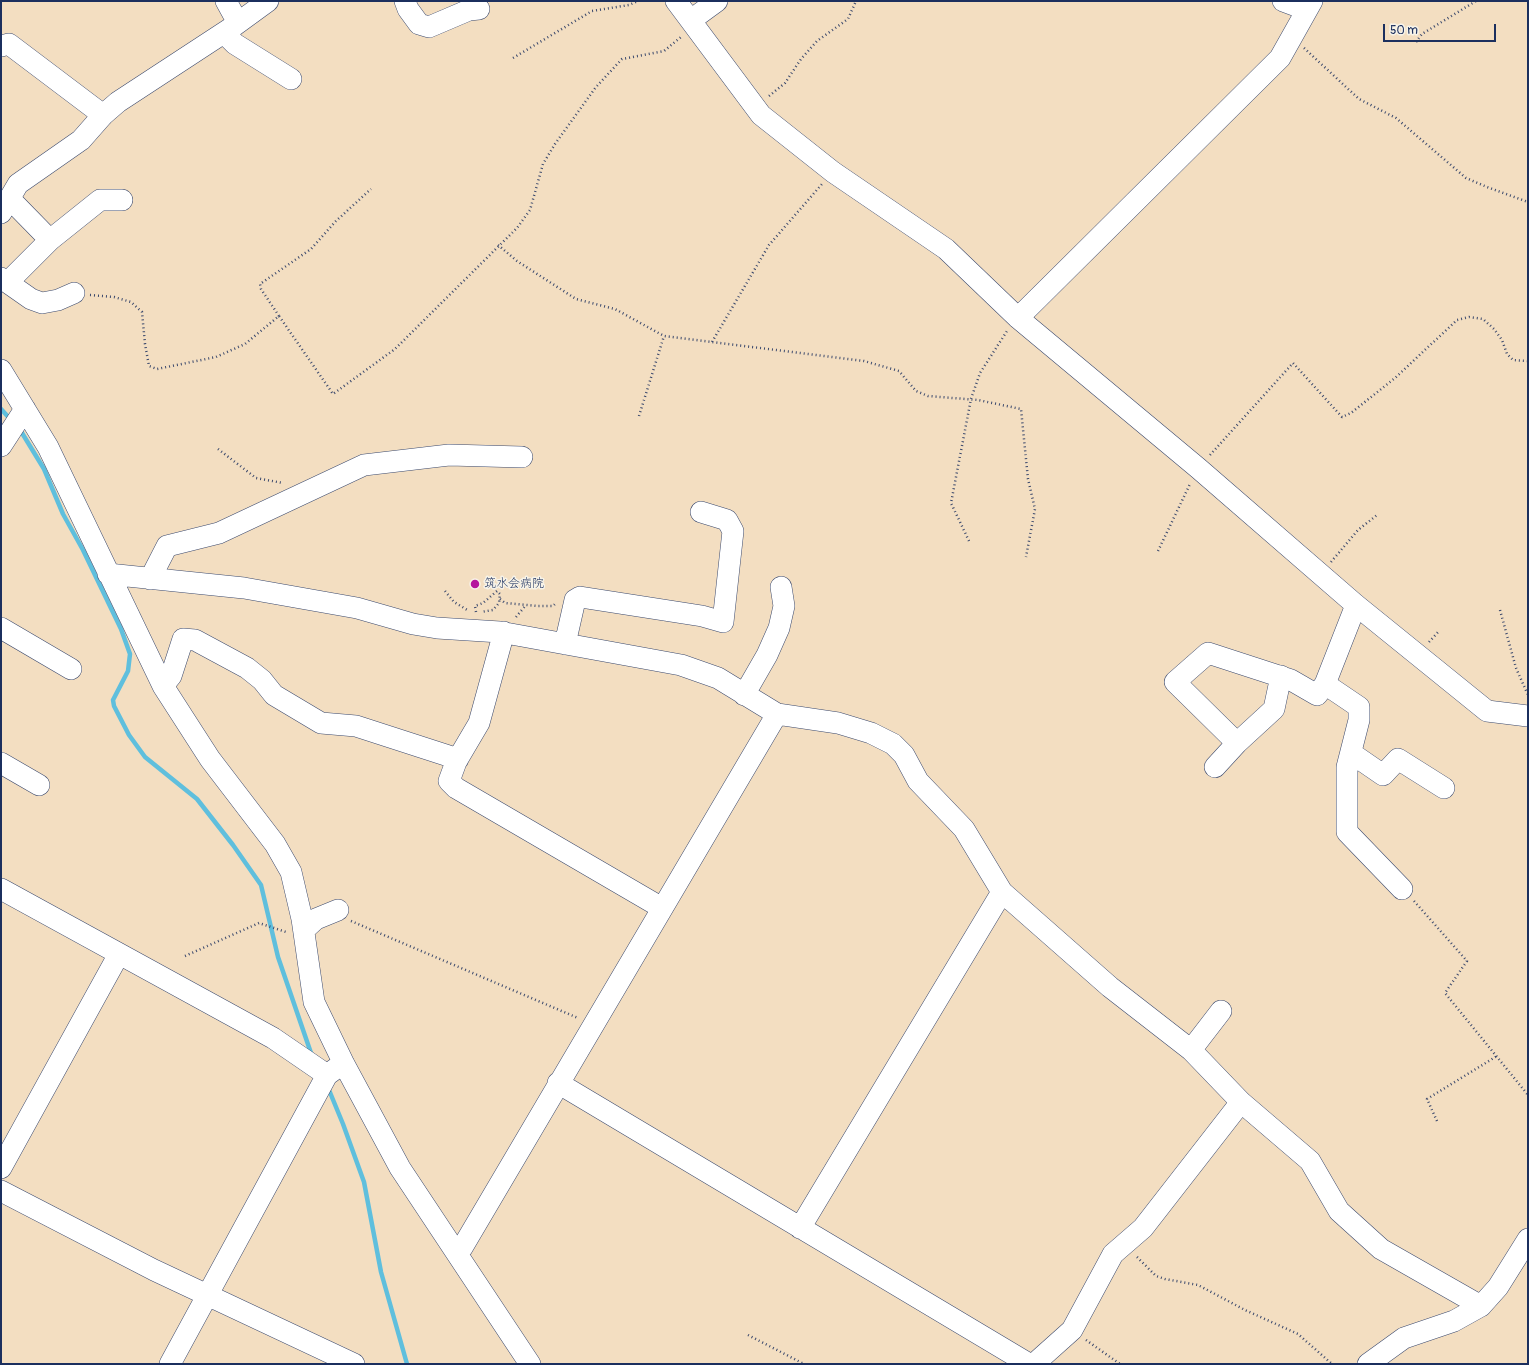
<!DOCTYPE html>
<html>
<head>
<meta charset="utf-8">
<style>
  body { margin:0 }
  #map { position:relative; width:1529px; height:1365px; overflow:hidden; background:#f3dec1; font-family:Pangolin,sans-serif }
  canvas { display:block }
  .frame { position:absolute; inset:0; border:2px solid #1b2f5e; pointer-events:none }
  .scale { position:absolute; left:1383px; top:24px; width:113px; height:18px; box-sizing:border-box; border:2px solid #1b2f5e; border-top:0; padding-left:5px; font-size:12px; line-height:14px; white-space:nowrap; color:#1b2f5e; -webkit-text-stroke:3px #f7f3e8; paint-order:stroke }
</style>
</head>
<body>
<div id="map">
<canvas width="1529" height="1365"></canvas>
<div class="frame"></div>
<div class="scale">50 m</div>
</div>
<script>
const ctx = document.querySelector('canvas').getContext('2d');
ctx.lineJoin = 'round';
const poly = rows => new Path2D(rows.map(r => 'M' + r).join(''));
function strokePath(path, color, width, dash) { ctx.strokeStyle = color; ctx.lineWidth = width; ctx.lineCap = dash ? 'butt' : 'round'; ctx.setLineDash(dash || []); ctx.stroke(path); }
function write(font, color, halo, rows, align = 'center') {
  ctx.font = font + ' Pangolin,"Klee One",sans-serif'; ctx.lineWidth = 3; ctx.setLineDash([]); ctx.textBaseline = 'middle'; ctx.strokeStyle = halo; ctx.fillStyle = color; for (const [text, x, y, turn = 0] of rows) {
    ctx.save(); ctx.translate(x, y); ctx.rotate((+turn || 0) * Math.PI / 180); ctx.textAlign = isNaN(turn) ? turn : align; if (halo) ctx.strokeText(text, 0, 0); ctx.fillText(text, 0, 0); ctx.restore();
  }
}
const stream = poly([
  [1,409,11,420],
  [19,428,44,469,63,514,83,550,121,629,130,654,128,671,113,700,114,706,129,735,145,757,197,799,233,845,261,885,278,957,312,1056],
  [327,1090,329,1090,343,1124,364,1182,381,1272,407,1364]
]);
const path = poly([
  [1416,42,1422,34,1476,1],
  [1304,48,1359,99,1396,118,1466,178,1487,187,1528,202],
  [513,58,592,11,629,5,638,1],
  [769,96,785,83,801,59,817,41,848,19,856,1],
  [498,245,517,261,576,299,615,309,664,336,864,361,899,371,916,391,928,396,978,400,1021,409,1028,479,1035,509,1026,557],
  [90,295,114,297,131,302,142,312,145,344,149,366,157,369,216,357,245,344,279,316,333,394,395,349,517,228,530,210,543,164,555,144,596,87,622,59,664,51,681,37],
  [279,316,261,289,260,284,311,249,336,221,371,189],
  [712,342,769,245,822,184],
  [639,416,664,336],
  [218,449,256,478,283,483],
  [1210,455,1293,363,1342,417,1351,413,1395,378,1457,320,1469,317,1483,319,1494,329,1502,340,1507,354,1513,360,1528,361],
  [969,541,951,503,971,399,980,373,1007,331],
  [1158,551,1190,484],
  [1331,562,1358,530,1377,515],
  [445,591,454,602,469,611],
  [500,599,505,603,538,606,553,606,555,604],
  [1500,610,1516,668,1528,695],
  [476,612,475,606,483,603,497,591,500,594,499,603,493,610,481,612],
  [516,617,526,605],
  [1429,642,1439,631],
  [1414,901,1467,961,1445,993,1528,1095],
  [351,921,578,1018],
  [185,956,259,923,286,932],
  [1437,1121,1427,1099,1497,1056],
  [1137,1257,1156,1276,1165,1279,1198,1285,1245,1310,1298,1334,1332,1364],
  [748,1335,804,1364],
  [1086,1340,1120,1364]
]);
const minor = poly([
  [226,1,238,23],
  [405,1,408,9,419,24,429,27,469,10,479,9],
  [676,1,761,115,833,172,946,249,1018,318,1198,468,1356,605,1487,711,1528,716],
  [1283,1,1307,10],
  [691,20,717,1],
  [224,33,235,44,291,79],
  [1,46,9,44,103,115],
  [9,198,50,240,100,200,122,200],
  [1,213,18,184,81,140,103,115,118,102,231,28,268,1],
  [1,278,31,299,42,303,58,300,74,293],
  [8,282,50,240],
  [1018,318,1280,58,1312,1],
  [1,370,48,447,163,686,210,759,275,844,291,872,302,919,314,1002,344,1064,400,1168,530,1364],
  [1,446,25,409],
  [108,574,244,588,357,608,413,624,437,628,500,632,681,665,718,678,777,714,838,723,871,733,893,744,904,755,918,781,964,829,1002,892,1110,987,1191,1050,1241,1102,1310,1161,1339,1211,1381,1249,1481,1306],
  [150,579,167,546,219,533,364,465,449,455,522,457],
  [1356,605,1325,684,1359,707,1359,720,1347,767,1347,832,1402,889],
  [1,628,71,669],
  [504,632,479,723,456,762,449,781,456,788,662,908],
  [565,644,575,600,580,597,702,616,723,622,733,531,727,520,701,512],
  [163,686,171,676,183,639,195,640,247,668,262,680,274,695,321,723,356,726,458,759],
  [744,695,767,655,779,628,784,606,781,587],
  [1237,743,1175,682,1208,653,1291,680,1317,695,1325,684],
  [1351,753,1383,775,1398,759,1444,788],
  [1,763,39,785],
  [1215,767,1237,743,1274,709,1281,676],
  [1,889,273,1038,327,1075],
  [304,930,316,919,338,910],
  [1191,1050,1221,1011],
  [558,1083,1029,1364],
  [1,1168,119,954],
  [1,1191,154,1270,354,1364],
  [800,1228,1002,892],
  [462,1248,777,714],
  [170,1364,327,1075,338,1067],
  [1034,1364,1072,1330,1113,1254,1143,1228,1241,1102],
  [1368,1364,1404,1338,1454,1321,1481,1306,1498,1287,1528,1239]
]);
const markers = [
  [475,584,5,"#b5179e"]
];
const poiNames = [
  ["筑水会病院",484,584]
];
strokePath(stream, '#5fbfdd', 4.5);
strokePath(minor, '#3b496d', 22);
strokePath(path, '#3b496d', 2.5, [1, 3]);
strokePath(minor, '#fff', 21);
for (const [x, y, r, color] of markers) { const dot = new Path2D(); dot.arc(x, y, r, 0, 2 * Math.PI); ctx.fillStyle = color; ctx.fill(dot); strokePath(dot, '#f7f3e8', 1.5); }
write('12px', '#1b2f5e', '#f7f3e8', poiNames, 'left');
</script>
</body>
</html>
